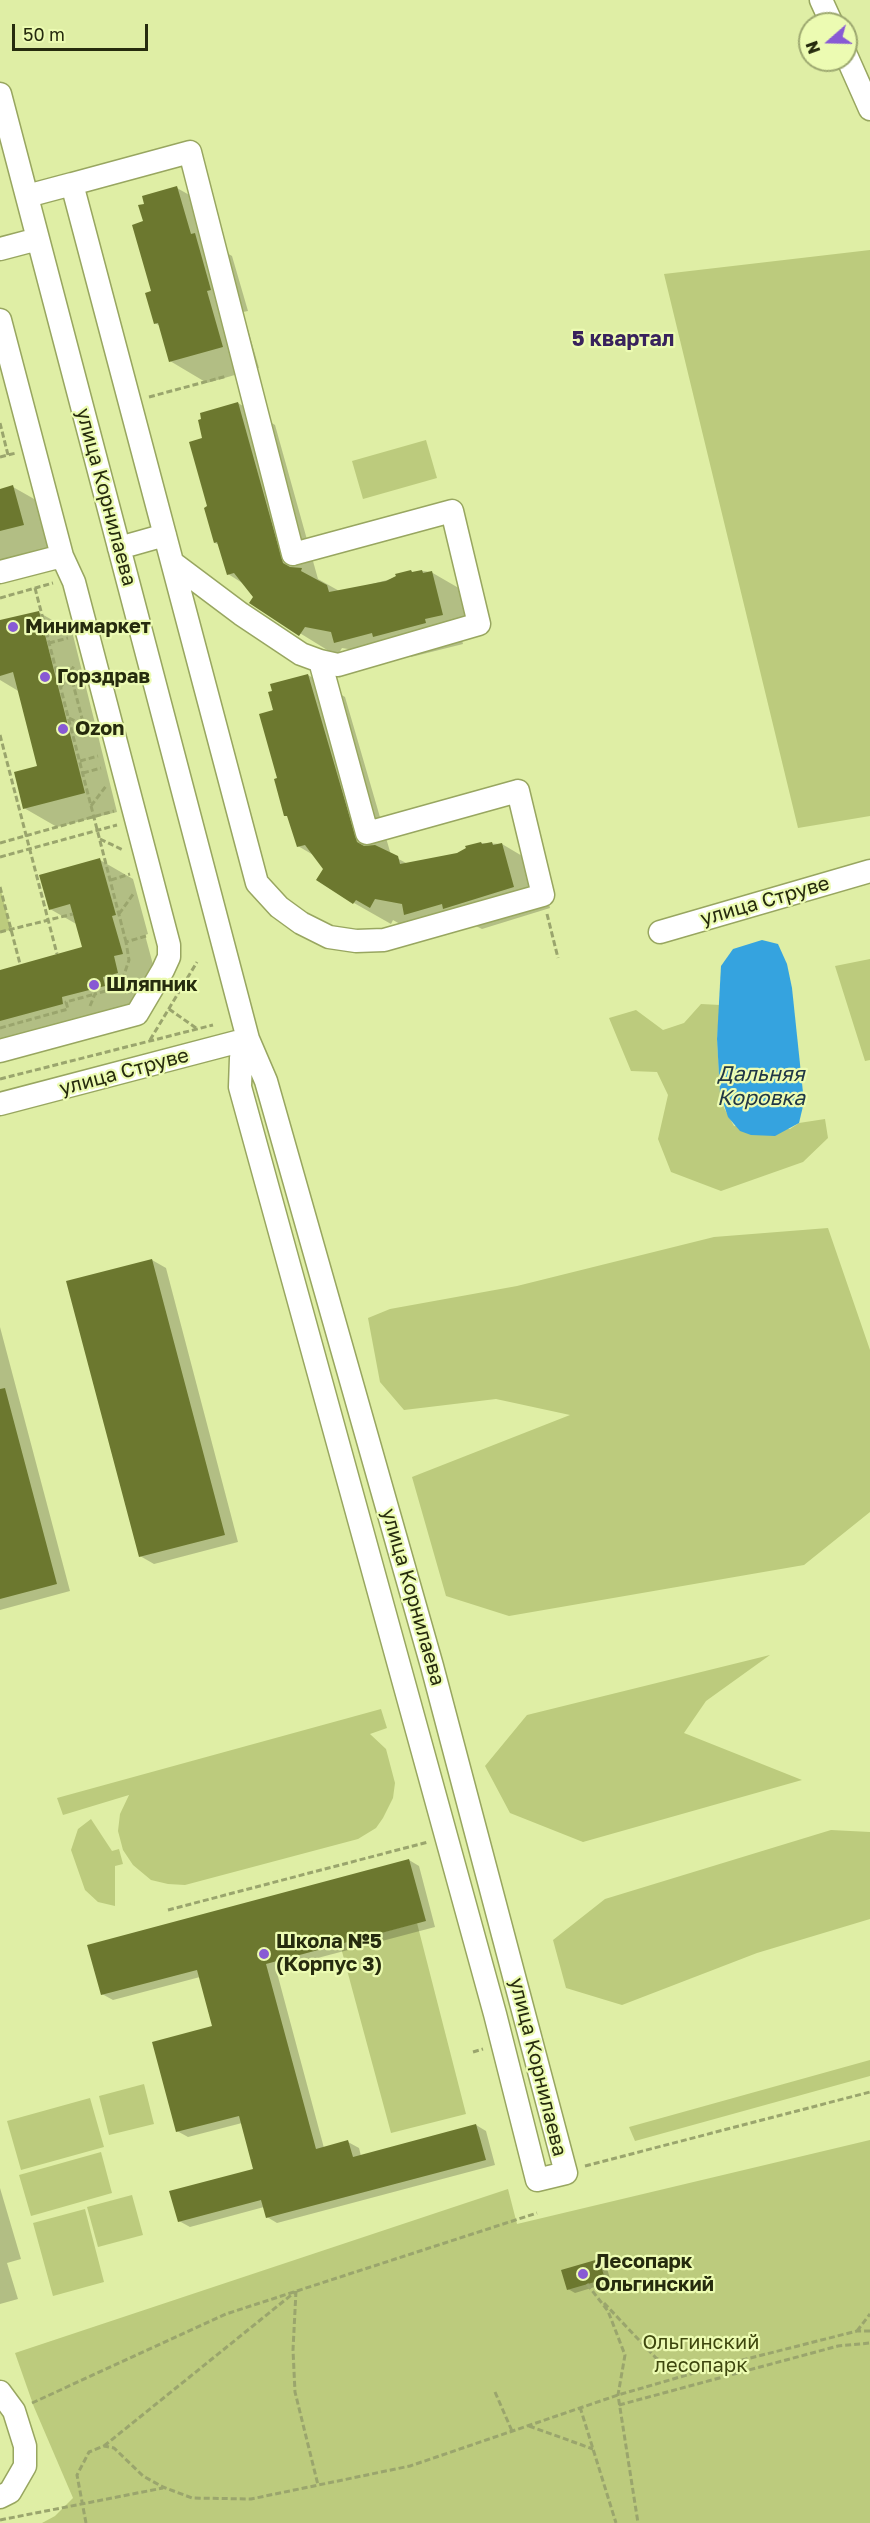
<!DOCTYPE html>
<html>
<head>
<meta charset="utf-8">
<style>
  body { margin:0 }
  #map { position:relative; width:870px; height:2523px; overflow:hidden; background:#dfeea5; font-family:"Golos Text",sans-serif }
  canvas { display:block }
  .north { position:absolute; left:798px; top:12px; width:60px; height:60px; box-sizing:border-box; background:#ecfbb2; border:2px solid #9da870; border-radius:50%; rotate:250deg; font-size:16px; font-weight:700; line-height:24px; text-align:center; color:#262b0e }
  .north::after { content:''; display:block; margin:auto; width:21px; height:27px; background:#885ad4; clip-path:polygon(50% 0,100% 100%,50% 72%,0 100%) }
  .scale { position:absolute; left:12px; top:24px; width:136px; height:27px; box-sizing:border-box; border:3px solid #262b0e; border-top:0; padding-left:8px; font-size:18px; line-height:21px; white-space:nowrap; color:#262b0e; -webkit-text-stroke:4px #ecfbb2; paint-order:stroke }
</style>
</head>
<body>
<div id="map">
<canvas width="870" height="2523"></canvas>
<div class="north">N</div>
<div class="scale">50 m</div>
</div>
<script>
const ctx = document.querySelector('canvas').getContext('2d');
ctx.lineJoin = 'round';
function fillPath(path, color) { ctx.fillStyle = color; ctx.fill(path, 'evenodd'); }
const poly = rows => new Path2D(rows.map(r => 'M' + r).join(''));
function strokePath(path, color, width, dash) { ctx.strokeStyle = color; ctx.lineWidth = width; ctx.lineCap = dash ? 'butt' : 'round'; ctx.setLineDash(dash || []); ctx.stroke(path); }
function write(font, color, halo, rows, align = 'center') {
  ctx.font = font + ' "Golos Text",sans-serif'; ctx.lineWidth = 4.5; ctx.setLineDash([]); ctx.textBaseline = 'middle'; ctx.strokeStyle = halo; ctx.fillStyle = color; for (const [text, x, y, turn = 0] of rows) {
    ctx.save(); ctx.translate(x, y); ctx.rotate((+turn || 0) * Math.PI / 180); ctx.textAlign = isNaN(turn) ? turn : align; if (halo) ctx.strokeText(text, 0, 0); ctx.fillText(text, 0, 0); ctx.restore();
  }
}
const green = poly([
  [870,250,870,816,798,828,664,274],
  [426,440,437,478,363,499,352,461],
  [0,887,11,930,0,932],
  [870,959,870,1060,865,1061,835,966],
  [701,1004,720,1005,717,1039,720,1093,724,1108,734,1126,790,1129,799,1123,825,1119,828,1138,803,1162,721,1191,671,1172,658,1139,668,1095,657,1072,631,1071,609,1018,636,1010,663,1030,684,1023],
  [828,1228,870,1350,870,1512,804,1565,509,1616,446,1596,412,1477,570,1415,496,1399,404,1410,380,1382,368,1318,390,1309,517,1286,714,1237],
  [770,1655,706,1701,684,1733,802,1780,583,1842,510,1813,485,1766,527,1715],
  [381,1709,387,1728,370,1734,386,1749,395,1783,393,1798,383,1818,376,1828,358,1839,185,1885,168,1884,151,1880,133,1865,123,1850,118,1831,120,1814,129,1795,63,1815,57,1798],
  [91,1819,112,1851,119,1849,123,1864,115,1866,115,1906,98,1902,85,1890,71,1850,78,1829],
  [831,1830,870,1832,870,1919,757,1953,622,2005,566,1988,553,1940,605,1899],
  [417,1923,466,2114,391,2133,340,1944],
  [870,2060,870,2076,635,2141,629,2127],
  [144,2084,154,2124,109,2135,99,2096],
  [90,2098,104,2147,21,2170,7,2121],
  [870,2140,870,2523,42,2523,55,2516,73,2498,34,2407,15,2353,508,2189,517,2224],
  [101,2152,112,2193,31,2216,19,2175],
  [132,2195,143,2235,98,2247,87,2207],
  [85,2209,104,2282,53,2296,33,2223]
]);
const water = poly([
  [762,940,778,944,787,964,792,988,804,1102,799,1123,775,1136,751,1135,740,1131,728,1117,720,1093,717,1039,721,966,733,949]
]);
const shadow = poly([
  [177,188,214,209,227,253,232,256,248,311,243,312,259,368,207,383,170,361,160,326,155,323,145,223],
  [238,403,275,425,318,579,341,592,422,571,431,572,469,594,480,636,462,640,463,644,411,657,406,654,372,663,348,649,342,648,337,656,251,603,255,597,244,584,228,574,220,545,215,543,209,507,204,439],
  [13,487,50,508,60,546,0,562,0,490],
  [38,612,72,631,117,812,57,827,24,808,39,767,20,692,0,680,0,622],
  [308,675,345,697,391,855,408,864,457,854,481,843,502,844,539,866,550,908,482,929,476,926,443,935,418,921,413,920,407,928,393,920,391,924,354,903,315,856,298,846,279,779,275,711],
  [100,860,133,879,148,934,145,935,155,972,146,975,151,991,137,1004,0,1041,0,971,84,948,78,925,50,909],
  [152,1260,166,1268,238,1542,154,1564,140,1556],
  [0,1327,70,1591,0,1610],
  [409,1860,419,1866,435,1927,276,1969,324,2148,348,2142,359,2148,361,2156,476,2125,486,2131,495,2165,277,2223,267,2217,264,2207,190,2227,179,2221,255,2170,242,2123,188,2137,177,2131,214,2027,200,1977,113,2000,102,1994],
  [0,2188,21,2259,7,2263,18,2299,0,2304],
  [599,2261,606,2265,611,2282,575,2293,568,2289]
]);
const building = poly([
  [177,186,191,234,195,233,211,290,207,291,223,347,169,362,158,323,154,324,145,293,151,291,132,225,143,221,138,205,144,204,142,196],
  [238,402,283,563,290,567,302,568,301,571,327,585,329,592,386,581,396,576,395,574,411,570,412,572,422,570,423,573,432,571,443,615,425,619,426,623,373,637,372,633,334,643,331,632,305,627,299,636,249,603,253,597,234,573,227,575,217,542,214,543,204,508,207,506,189,442,202,438,198,420,201,419,200,413],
  [13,485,24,525,0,531,0,489],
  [39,611,85,793,23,809,14,772,37,766,13,672,0,676,0,620],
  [308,674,357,842,364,846,375,845,398,856,400,864,457,853,466,848,465,846,481,842,482,844,492,842,493,845,502,843,514,887,443,909,442,904,404,915,402,904,375,899,370,908,356,900,353,904,316,880,323,869,305,845,297,847,287,816,284,816,274,779,277,778,259,714,273,710,268,692,272,691,270,684],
  [100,858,116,915,112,916,123,954,114,956,118,973,103,977,105,986,62,997,63,1004,0,1021,0,970,82,947,70,904,49,910,39,875],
  [152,1259,225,1535,139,1557,66,1281],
  [5,1388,57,1584,0,1599,0,1389],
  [409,1859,426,1921,266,1964,316,2149,348,2140,353,2157,476,2124,486,2160,266,2218,261,2200,178,2222,169,2191,253,2169,239,2116,176,2132,152,2042,212,2026,197,1970,101,1995,87,1945],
  [599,2259,605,2279,567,2290,561,2270]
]);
const path = poly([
  [149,397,227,376],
  [0,423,8,455],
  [0,457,16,453],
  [35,588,126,942],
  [0,598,53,583],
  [47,633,65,628],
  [49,643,68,638],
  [70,672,84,726],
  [61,687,74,666],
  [69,718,91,729],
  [0,735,57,954],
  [80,761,98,756],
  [83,773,101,768],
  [91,806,106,786],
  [100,839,123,850],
  [0,843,114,811],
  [0,857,117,825],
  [111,880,130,874],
  [0,887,20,964],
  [119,914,134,893],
  [547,914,558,958],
  [0,932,73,914],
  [90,1006,95,994,113,989,122,981,129,960,126,942,146,936],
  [169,1009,196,1028],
  [0,1028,68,1009,66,1002,95,994],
  [150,1040,197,962],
  [0,1079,213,1025],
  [168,1910,428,1842],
  [473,2052,483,2049],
  [585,2166,870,2092],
  [587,2284,608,2311,625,2355,618,2395,638,2523],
  [296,2291,293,2350,295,2392,318,2485],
  [604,2303,656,2358,670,2366,706,2368],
  [857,2331,870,2314],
  [495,2392,512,2431],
  [32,2403,226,2314,537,2213],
  [619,2405,838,2346,870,2343],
  [580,2407,616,2523],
  [529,2426,593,2449],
  [104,2446,295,2292],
  [0,2520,163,2488],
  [86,2523,77,2475,89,2452,104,2446,114,2448,143,2476,163,2487,192,2498,251,2499,410,2466,618,2395,711,2368,857,2331,870,2331]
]);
const minor = poly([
  [821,0,832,24],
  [846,55,870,109],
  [0,94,248,1039,0,1104],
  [72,184,190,152,293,554,452,511,479,624,338,665,320,661,301,654,241,614,173,563],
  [27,196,72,184,257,883,279,907,301,923,329,937,356,941,384,940,543,895,518,791,367,833,320,661],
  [0,249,38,239],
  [0,320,62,556,74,582,169,945,169,957,163,970,137,1014,0,1051],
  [119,548,165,535],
  [0,572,62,556],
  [660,932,870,871],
  [248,1039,266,1081,432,1666,566,2173,537,2180,495,2014,240,1087,241,1058,248,1039],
  [0,2392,14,2411,25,2446,25,2466,10,2492,0,2497]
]);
const markers = [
  [13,627,6,"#885ad4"],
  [45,677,6,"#885ad4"],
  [63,729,6,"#885ad4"],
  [94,985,6,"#885ad4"],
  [264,1954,6,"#885ad4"],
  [583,2274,6,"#885ad4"]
];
const streetNames = [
  ["улица Корнилаева",106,497,75],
  ["улица Струве",765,901,-16],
  ["улица Струве",124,1072,-15],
  ["улица Корнилаева",413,1597,74],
  ["улица Корнилаева",538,2067,76]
];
const poiNames = [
  ["Минимаркет",25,627],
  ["Горздрав",57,677],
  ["Ozon",75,729],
  ["Шляпник",106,985],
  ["Школа №5",276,1942],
  ["(Корпус 3)",276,1965],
  ["Лесопарк",595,2262],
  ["Ольгинский",595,2285]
];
const parkNames = [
  ["Ольгинский",701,2343],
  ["лесопарк",701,2366]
];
const neighbourhoodNames = [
  ["5 квартал",623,339]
];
const waterNames = [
  ["Дальняя",761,1074],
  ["Коровка",761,1098]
];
fillPath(green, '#bccb7d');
fillPath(water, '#35a3df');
fillPath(shadow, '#0003');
fillPath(building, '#6c782f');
strokePath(minor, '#98a660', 25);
strokePath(path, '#9aa56d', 3, [6, 3]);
strokePath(minor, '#fff', 22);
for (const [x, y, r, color] of markers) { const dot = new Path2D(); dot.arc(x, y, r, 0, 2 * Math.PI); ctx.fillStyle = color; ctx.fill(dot); strokePath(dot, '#ecfbb2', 2); }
write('20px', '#262b0e', '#ecfbb2', streetNames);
write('bold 20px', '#262b0e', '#ecfbb2', poiNames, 'left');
write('20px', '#3e470e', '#ecfbb2', parkNames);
write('bold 21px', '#38225c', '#ecfbb2', neighbourhoodNames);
write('italic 21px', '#203746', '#ecfbb2', waterNames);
</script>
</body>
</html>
